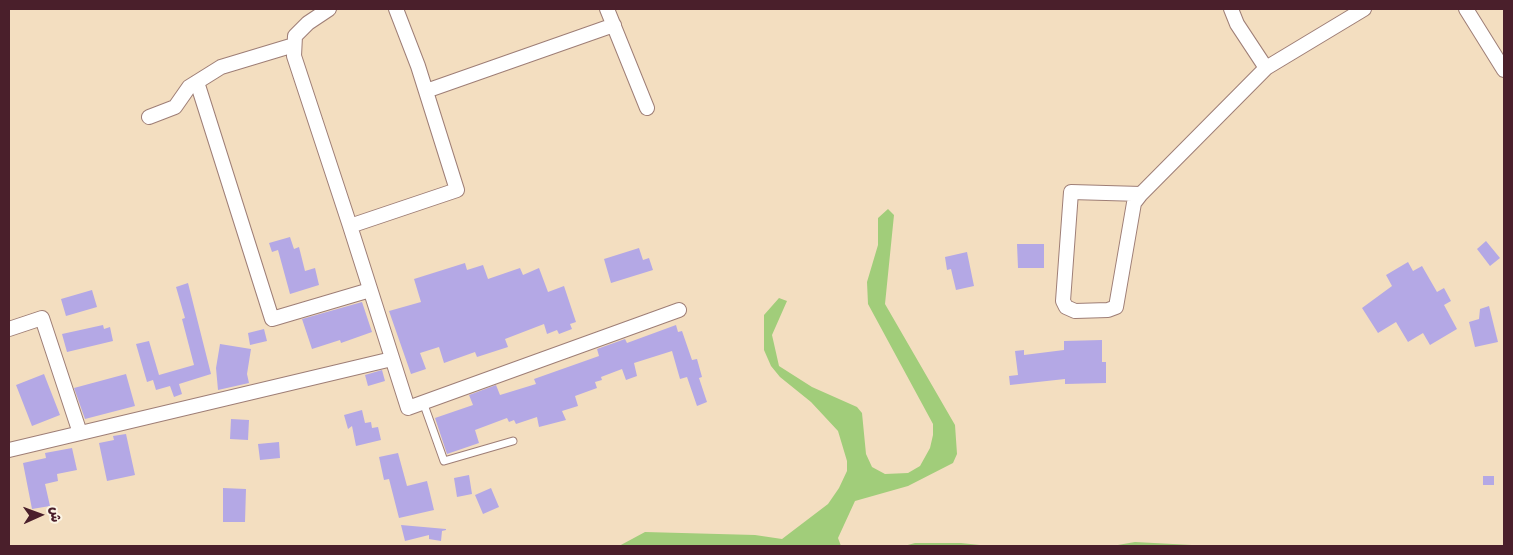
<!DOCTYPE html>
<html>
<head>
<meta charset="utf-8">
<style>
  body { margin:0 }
  #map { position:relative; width:1513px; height:555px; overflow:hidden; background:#f3dec0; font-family:Sriracha,"Playpen Sans Arabic",sans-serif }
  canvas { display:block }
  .frame { position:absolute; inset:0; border:10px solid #4a1f2b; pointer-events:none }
  .north { position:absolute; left:15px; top:490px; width:50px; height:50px; -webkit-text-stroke:4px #fcf5e5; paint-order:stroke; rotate:88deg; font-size:14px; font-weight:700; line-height:20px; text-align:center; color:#4a1f2b }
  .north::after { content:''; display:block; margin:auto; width:18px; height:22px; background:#4a1f2b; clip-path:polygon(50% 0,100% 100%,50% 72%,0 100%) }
</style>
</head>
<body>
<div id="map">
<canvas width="1513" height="555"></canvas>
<div class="frame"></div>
<div class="north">ش</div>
</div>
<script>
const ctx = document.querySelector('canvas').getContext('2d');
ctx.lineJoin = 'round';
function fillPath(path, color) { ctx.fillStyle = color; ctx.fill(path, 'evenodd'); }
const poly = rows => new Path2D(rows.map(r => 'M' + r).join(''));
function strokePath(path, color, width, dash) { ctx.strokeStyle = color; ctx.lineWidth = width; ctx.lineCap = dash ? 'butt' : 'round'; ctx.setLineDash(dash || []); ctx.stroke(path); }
const green = poly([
  [888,209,894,215,885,304,955,425,957,454,953,463,908,486,855,501,838,538,841,546,619,546,645,532,755,535,782,539,828,504,839,488,847,471,847,461,838,431,811,402,780,377,771,366,764,350,764,315,779,298,787,301,772,335,779,366,812,387,857,407,862,413,866,454,872,467,885,474,908,473,920,466,930,448,933,435,933,424,868,304,867,282,878,245,878,218],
  [1135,542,1192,545,1193,546,1112,546],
  [915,543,961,543,989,546,904,546]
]);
const building = poly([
  [290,237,294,249,299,247,305,271,315,268,319,285,290,294,278,250,272,252,269,243],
  [1486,241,1500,258,1490,266,1477,249],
  [1017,244,1044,244,1044,268,1018,268],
  [639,248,643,260,649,258,653,270,611,283,604,259],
  [967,252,974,286,956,290,951,269,947,270,945,257],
  [1408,262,1413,271,1422,266,1437,292,1444,288,1451,301,1444,305,1457,329,1430,345,1423,333,1408,342,1396,322,1378,333,1362,308,1392,286,1386,275],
  [465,263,467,270,483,265,488,279,520,268,523,275,539,268,548,292,564,286,576,322,570,324,572,329,559,334,557,330,547,334,544,324,505,339,508,347,477,357,475,352,444,363,439,347,420,353,426,369,411,374,389,311,421,302,414,279],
  [188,283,211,374,179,384,182,394,174,397,170,386,156,390,153,380,147,382,136,344,149,341,159,375,194,365,182,319,185,318,176,287],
  [92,290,97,307,66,316,61,299],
  [362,302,372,332,341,343,340,340,312,349,302,319],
  [1489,306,1498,342,1475,347,1469,322,1479,319,1480,309],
  [103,325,104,329,110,327,113,341,67,352,62,334],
  [676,325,678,332,682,331,692,360,697,359,702,377,699,378,707,402,697,406,687,377,680,379,672,351,634,363,637,376,626,380,622,369,601,377,602,380,595,382,597,388,575,396,578,406,562,411,566,420,539,427,537,417,516,424,514,420,509,422,507,418,475,430,479,443,447,454,435,418,473,405,469,395,496,385,500,395,536,384,534,379,599,356,597,349,625,339,627,343],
  [264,329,267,341,250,345,248,333],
  [1102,340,1102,362,1106,362,1106,383,1065,384,1065,379,1010,385,1009,376,1018,375,1015,351,1024,350,1024,355,1064,350,1064,341],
  [220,344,251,349,247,374,249,383,218,390,216,368],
  [382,370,385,381,368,386,365,375],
  [44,374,60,415,32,426,16,385],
  [126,374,135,406,85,419,74,388],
  [362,410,365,423,371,422,372,428,378,427,381,440,356,446,352,426,348,429,344,415],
  [231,419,249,420,248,440,230,439],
  [126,434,135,475,107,481,99,443,114,440,113,436],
  [279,442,280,458,260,460,258,444],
  [72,448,77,470,57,474,58,481,45,484,50,506,32,509,23,463,46,458,45,453],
  [398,453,407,486,427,481,434,510,399,518,389,479,384,480,379,457],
  [469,475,472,494,457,497,454,478],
  [1483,476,1494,476,1494,485,1483,485],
  [223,488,246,489,245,522,223,522],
  [491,488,499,507,483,514,475,495],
  [401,525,446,529,446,530,442,531,441,541,429,539,429,535,405,541]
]);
const lane = poly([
  [423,402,444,461,513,441]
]);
const street = poly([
  [329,9,308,23,295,36,294,56,350,226],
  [396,9,418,66,457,190,350,226,408,408,679,310],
  [607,9,647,108],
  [1231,9,1237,24,1266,68],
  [1466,9,1504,70],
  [197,82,272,319,370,290],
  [426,91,614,25],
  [149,117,175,107,189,87,221,67,294,45],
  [1141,194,1071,192,1063,301,1066,307,1075,311,1108,310,1116,307,1134,203,1141,194,1266,68,1364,9],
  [9,329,42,318,80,433],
  [9,450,392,359]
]);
fillPath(green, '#a1cd7a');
fillPath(building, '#b4a8e5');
strokePath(lane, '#9e7e76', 9);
strokePath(street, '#9e7e76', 16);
strokePath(lane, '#fff', 7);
strokePath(street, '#fff', 14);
</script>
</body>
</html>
